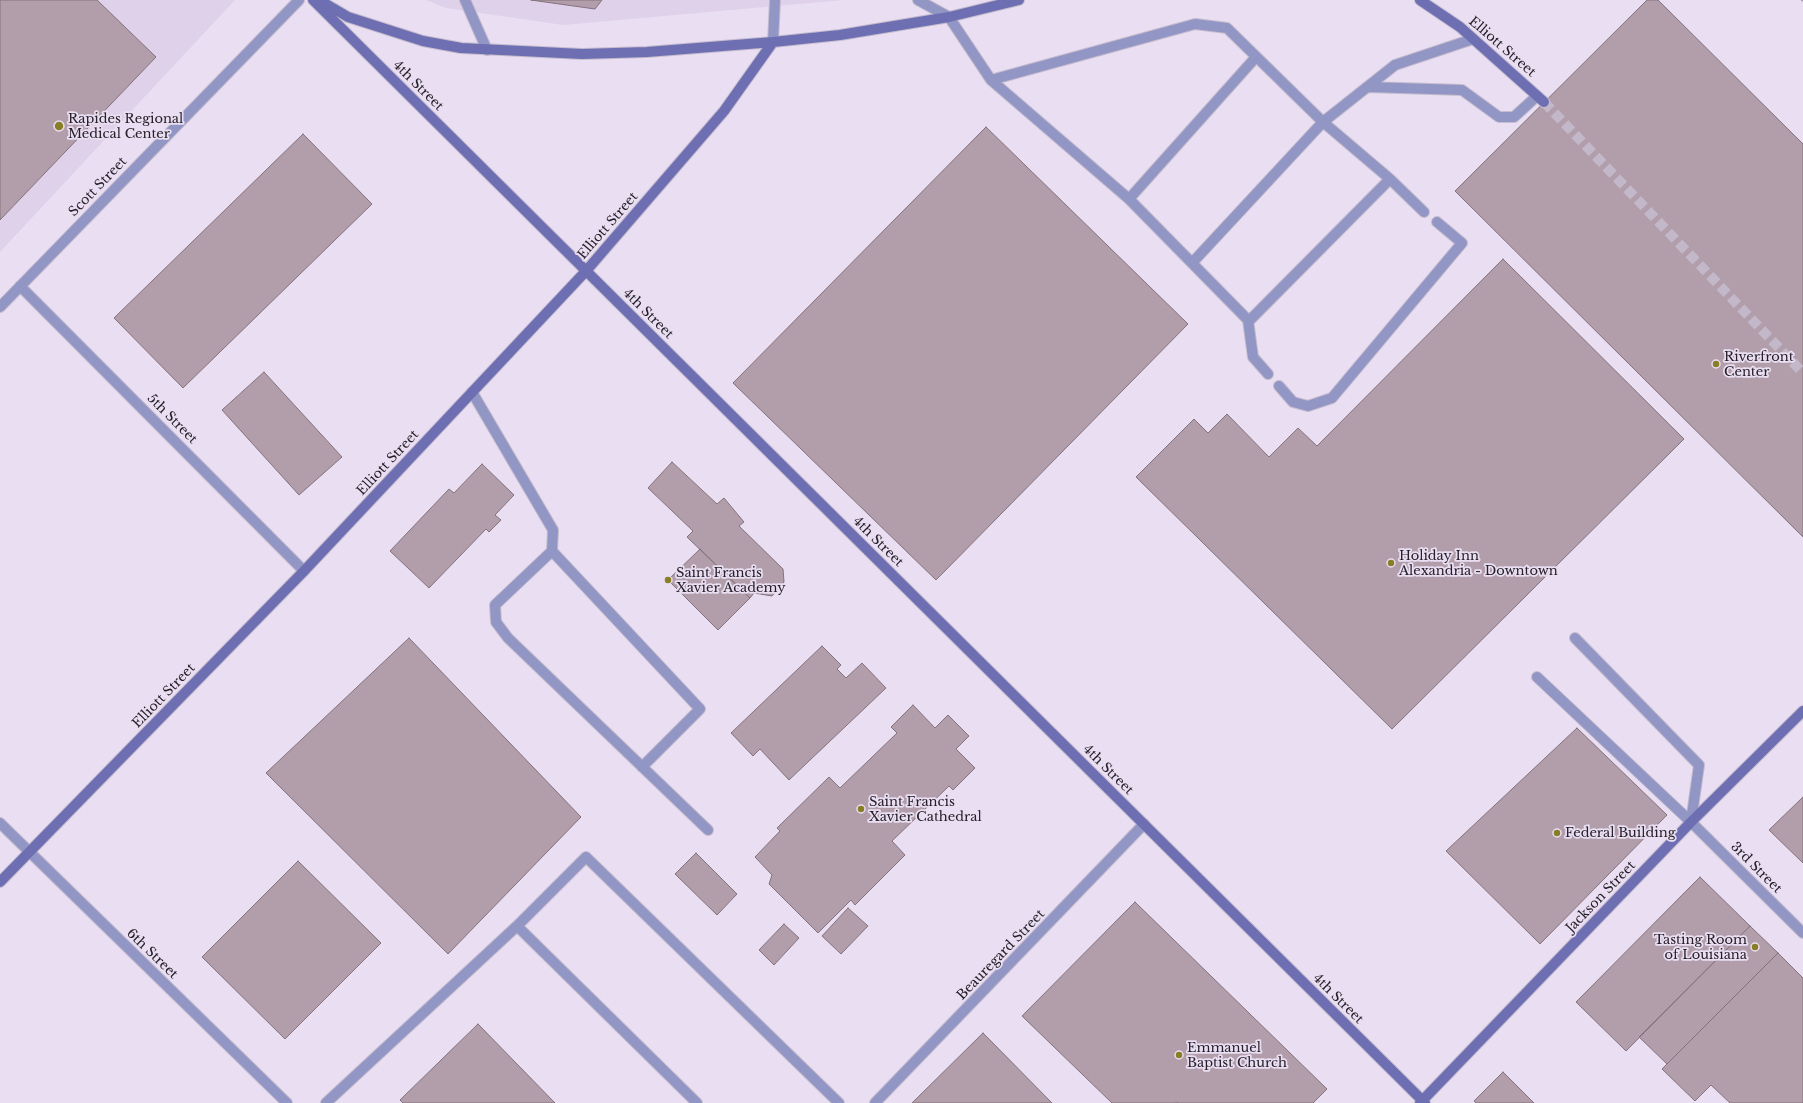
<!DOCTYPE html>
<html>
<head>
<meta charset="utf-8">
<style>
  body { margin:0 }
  canvas { display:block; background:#e9def2 }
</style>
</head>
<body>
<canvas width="1803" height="1103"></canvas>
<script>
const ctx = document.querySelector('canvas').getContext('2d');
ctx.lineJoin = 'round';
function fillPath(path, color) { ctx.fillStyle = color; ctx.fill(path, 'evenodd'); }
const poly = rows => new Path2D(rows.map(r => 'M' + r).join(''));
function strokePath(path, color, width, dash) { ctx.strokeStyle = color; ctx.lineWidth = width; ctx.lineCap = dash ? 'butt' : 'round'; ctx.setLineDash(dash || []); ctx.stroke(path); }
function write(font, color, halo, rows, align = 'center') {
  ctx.font = font + ' "Libre Baskerville",serif'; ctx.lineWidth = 3.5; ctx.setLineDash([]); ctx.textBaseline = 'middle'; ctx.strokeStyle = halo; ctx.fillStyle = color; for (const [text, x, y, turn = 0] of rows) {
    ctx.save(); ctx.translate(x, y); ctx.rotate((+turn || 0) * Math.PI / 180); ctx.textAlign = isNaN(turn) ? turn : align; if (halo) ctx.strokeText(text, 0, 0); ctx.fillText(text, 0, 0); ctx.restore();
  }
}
const built = poly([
  [0,0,235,0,0,252],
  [426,0,844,0,563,25,446,8]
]);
const building = poly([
  [0,0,97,0,156,57,0,220,0,0],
  [531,0,602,0,595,9,531,0],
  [1647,0,1658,0,1803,144,1803,537,1455,191,1647,0],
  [986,127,1188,324,936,580,733,383,986,127],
  [303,134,372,204,183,388,114,318,303,134],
  [1503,259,1684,439,1392,729,1136,477,1194,419,1208,433,1227,414,1269,457,1298,428,1317,446,1503,259],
  [264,372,342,457,299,495,222,410,264,372],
  [672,462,717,504,724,498,744,522,739,526,783,569,784,582,772,596,754,593,750,598,687,537,693,531,648,488,672,462],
  [482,464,514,495,495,515,501,520,489,532,486,529,429,588,390,551,449,489,454,493,482,464],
  [700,549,750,598,718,630,668,580,700,549],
  [409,638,581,817,448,954,266,773,409,638],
  [822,646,841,665,837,669,846,678,862,663,886,688,789,780,760,749,753,756,731,733,822,646],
  [913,705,935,728,948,715,969,736,956,749,975,768,953,790,949,786,892,841,905,855,855,905,851,900,818,933,769,884,772,875,755,857,780,831,777,828,829,777,840,788,897,733,891,727,913,705],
  [1577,728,1667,815,1540,944,1446,851,1577,728],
  [1803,797,1803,863,1769,830,1803,797],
  [696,853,737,894,717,915,675,874,696,853],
  [298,861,381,943,285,1039,202,957,298,861],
  [1700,877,1750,926,1626,1051,1576,1002,1700,877],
  [1135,902,1327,1089,1313,1103,1178,1103,1177,1102,1175,1103,1112,1103,1022,1016,1135,902],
  [848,908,868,926,841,954,822,936,848,908],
  [784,924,799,938,774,965,759,950,784,924],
  [1750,926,1778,953,1667,1064,1639,1037,1750,926],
  [1778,953,1803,978,1803,1103,1730,1103,1711,1085,1695,1101,1662,1069,1778,953],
  [478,1024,555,1103,403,1103,400,1100,478,1024],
  [983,1033,1052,1103,912,1103,983,1033],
  [1503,1072,1534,1103,1476,1103,1474,1101,1503,1072]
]);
const secondaryTunnel = poly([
  [1544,102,1803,373]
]);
const path = poly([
  [1801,0,1803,0]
]);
const lane = poly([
  [465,0,487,50],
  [918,0,949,17,991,80,1129,199,1249,321,1390,179,1323,122,1227,28,1195,24,991,80],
  [773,42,775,0],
  [1368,87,1462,90,1499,117,1514,117,1537,96],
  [1390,179,1424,212],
  [1129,199,1256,57],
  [1192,263,1323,122,1395,65,1473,39],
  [1248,320,1253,357,1268,374],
  [1279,386,1293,402,1308,406,1332,398,1462,243,1437,222],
  [472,392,553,530,552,551,495,605,496,622,508,638,708,830],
  [552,551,700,709,642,767],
  [1575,638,1699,765,1691,822],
  [1537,677,1691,822],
  [517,926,697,1103],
  [326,1103,517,926,586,857,839,1103]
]);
const street = poly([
  [20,286,304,571],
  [0,307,299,0],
  [1691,822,1803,933],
  [0,823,287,1103],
  [875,1103,1144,824]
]);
const secondary = poly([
  [313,0,1425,1103],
  [319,0,348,17,423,41,461,48,582,54,647,52,773,42,840,35,949,17,1019,0],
  [1420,0,1460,27,1544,102],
  [0,882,304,571,586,271,724,111,773,42],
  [1420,1103,1691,822,1803,711]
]);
const markers = [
  [59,126,5,"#887e25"],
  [1716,364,4,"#887e25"],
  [1391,563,4,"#887e25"],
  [668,580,4,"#887e25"],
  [861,809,4,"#887e25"],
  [1557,833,4,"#887e25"],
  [1755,947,4,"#887e25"],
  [1179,1055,4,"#887e25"]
];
const streetNames = [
  ["Elliott Street",1502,47,41],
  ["4th Street",418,86,45],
  ["Scott Street",98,187,-46],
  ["Elliott Street",608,226,-49],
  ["4th Street",648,314,45],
  ["5th Street",172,419,45],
  ["Elliott Street",388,463,-47],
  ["4th Street",878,542,45],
  ["Elliott Street",164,696,-46],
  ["4th Street",1108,770,45],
  ["3rd Street",1756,868,45],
  ["Jackson Street",1601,897,-46],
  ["6th Street",152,954,44],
  ["Beauregard Street",1001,955,-46],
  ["4th Street",1338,999,45]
];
const poiNames = [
  ["Rapides Regional",68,119],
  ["Medical Center",68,134],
  ["Riverfront",1724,357],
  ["Center",1724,372],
  ["Holiday Inn",1399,556],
  ["Alexandria - Downtown",1399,571],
  ["Saint Francis",676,573],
  ["Xavier Academy",676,588],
  ["Saint Francis",869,802],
  ["Xavier Cathedral",869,817],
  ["Federal Building",1565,833],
  ["Tasting Room",1747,940,"right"],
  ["of Louisiana",1747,955,"right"],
  ["Emmanuel",1187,1048],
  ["Baptist Church",1187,1063]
];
fillPath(built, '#e0d1eb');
fillPath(building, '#b29eaa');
strokePath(building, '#84727d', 1);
strokePath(secondaryTunnel, '#c2b8ca', 10, [10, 5]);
strokePath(lane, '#c6bcce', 12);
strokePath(street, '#c6bcce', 12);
strokePath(secondary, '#c6bcce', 12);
strokePath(path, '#a89faf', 2.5, [2, 3]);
strokePath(lane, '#9296c4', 10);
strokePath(street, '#9296c4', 10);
strokePath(secondary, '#6d6fb2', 10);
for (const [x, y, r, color] of markers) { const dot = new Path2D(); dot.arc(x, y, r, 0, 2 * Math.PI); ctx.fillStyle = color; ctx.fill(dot); strokePath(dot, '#e9def2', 1.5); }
write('13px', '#252028', '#e9def2', streetNames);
write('13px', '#252028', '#e9def2', poiNames, 'left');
</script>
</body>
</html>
